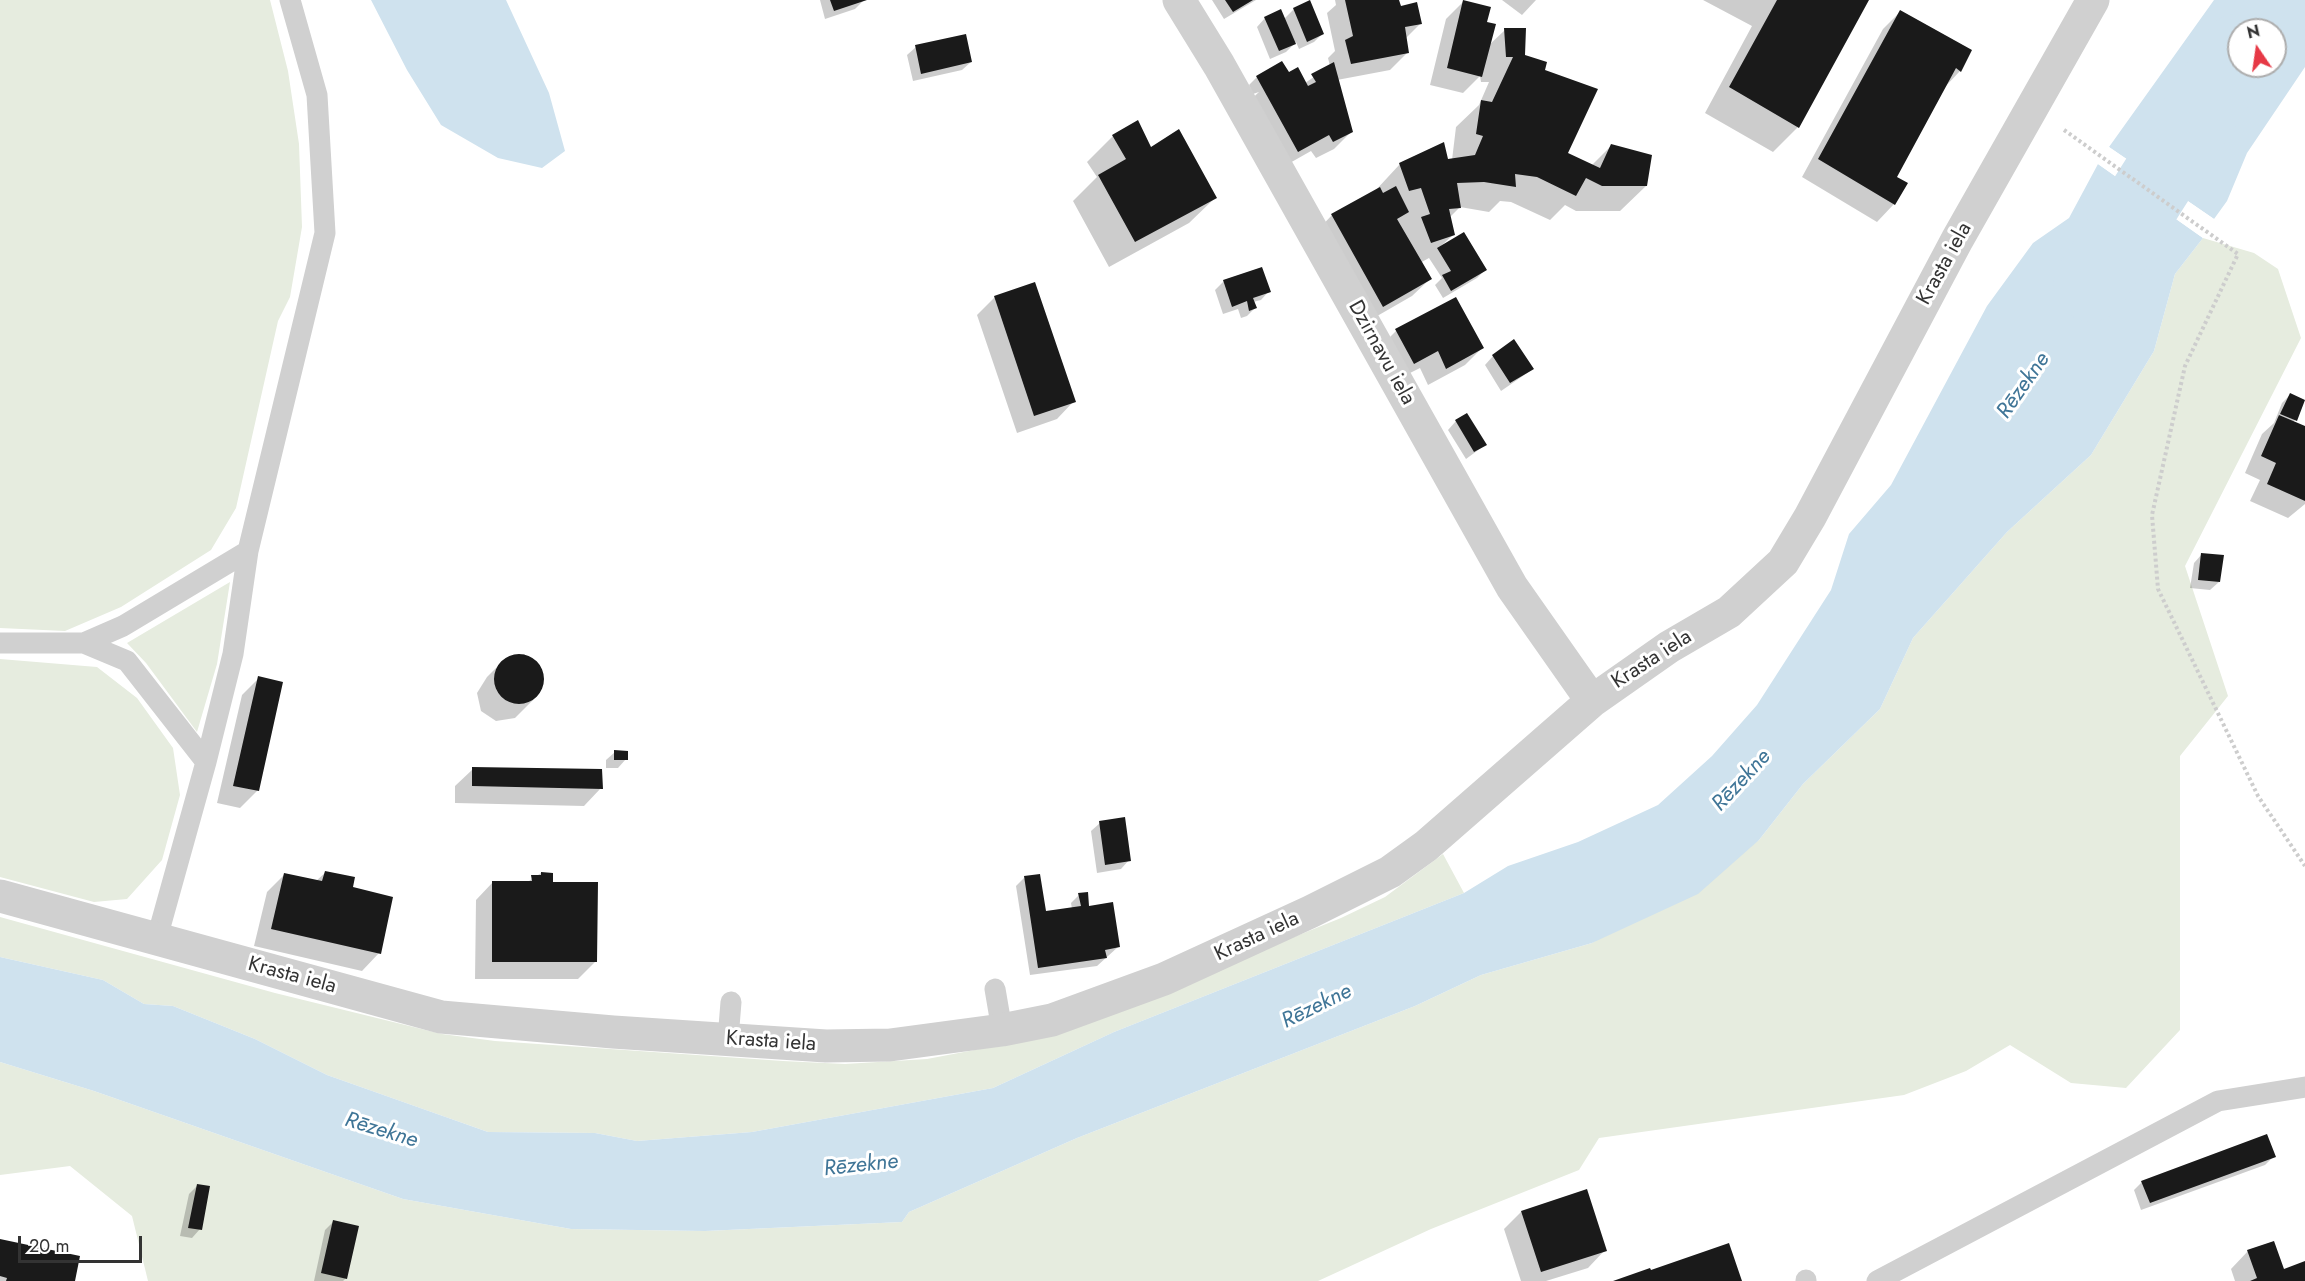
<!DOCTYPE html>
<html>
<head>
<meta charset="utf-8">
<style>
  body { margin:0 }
  #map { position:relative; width:2305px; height:1281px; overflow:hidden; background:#fff; font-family:Jost,sans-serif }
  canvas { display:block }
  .north { position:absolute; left:2227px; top:18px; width:60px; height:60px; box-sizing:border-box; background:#fff; border:2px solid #adadad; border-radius:50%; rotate:347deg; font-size:16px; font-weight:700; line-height:24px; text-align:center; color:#333 }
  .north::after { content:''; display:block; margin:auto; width:21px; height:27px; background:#e63946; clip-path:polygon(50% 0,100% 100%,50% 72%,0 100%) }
  .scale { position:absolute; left:18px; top:1236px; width:124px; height:27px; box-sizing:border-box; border:3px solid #333; border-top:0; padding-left:8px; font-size:18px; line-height:21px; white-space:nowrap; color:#333; -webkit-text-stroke:4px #fff; paint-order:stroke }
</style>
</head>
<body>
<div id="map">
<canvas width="2305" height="1281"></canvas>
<div class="north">N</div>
<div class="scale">20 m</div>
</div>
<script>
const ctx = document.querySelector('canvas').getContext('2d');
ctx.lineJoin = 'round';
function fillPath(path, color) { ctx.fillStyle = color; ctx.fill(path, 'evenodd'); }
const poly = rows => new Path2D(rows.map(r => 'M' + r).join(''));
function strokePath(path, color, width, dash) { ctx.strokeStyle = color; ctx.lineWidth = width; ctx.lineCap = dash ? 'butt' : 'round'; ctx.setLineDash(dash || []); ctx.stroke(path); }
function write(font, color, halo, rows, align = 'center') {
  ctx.font = font + ' Jost,sans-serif'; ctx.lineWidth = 6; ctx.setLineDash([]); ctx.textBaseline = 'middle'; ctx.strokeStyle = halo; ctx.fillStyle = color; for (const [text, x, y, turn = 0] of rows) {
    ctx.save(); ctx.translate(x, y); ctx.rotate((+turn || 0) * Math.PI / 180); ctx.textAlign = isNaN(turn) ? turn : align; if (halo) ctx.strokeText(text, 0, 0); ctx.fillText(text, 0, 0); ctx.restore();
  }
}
const green = poly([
  [0,0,270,0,288,71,299,144,302,227,290,297,278,321,236,508,211,550,121,607,65,631,0,628],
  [2203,238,2254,253,2278,269,2301,338,2185,566,2228,696,2180,756,2180,1030,2126,1088,2071,1083,2010,1045,1966,1071,1904,1095,1599,1138,1579,1170,1431,1229,1318,1281,148,1281,132,1216,70,1166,0,1175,0,1062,94,1091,403,1199,571,1229,705,1231,902,1222,909,1212,1077,1138,1415,1006,1481,975,1592,943,1759,840,1803,784,1880,709,1913,638,2007,532,2091,455,2154,351,2175,274],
  [230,582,217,664,197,732,146,663,127,643],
  [0,659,97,667,137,698,173,748,180,795,162,860,127,899,94,902,0,877],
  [1443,854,1464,893,1114,1032,993,1088,752,1132,637,1141,595,1133,488,1132,327,1075,255,1039,173,1006,144,1004,103,980,0,957,0,917,275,993,442,1034,495,1041,783,1061,845,1064,927,1059,1048,1036,1341,918,1385,897]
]);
const water = poly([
  [371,0,506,0,549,93,565,151,542,168,498,158,441,125,407,70],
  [2214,0,2305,0,2305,67,2247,153,2227,201,2214,219,2109,147],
  [2239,30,2275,30,2275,66,2239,66],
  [2098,164,2203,238,2175,274,2154,351,2091,455,2007,532,1913,638,1880,709,1803,784,1759,840,1698,894,1592,943,1481,975,1415,1006,1077,1138,909,1212,902,1222,705,1231,571,1229,403,1199,94,1091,0,1062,0,957,103,980,144,1004,173,1006,255,1039,327,1075,488,1132,595,1133,637,1141,752,1132,993,1088,1114,1032,1464,893,1508,866,1578,842,1658,805,1712,756,1757,705,1831,590,1849,534,1891,485,1987,306,2033,243,2069,218]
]);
const pier = poly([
  [2109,147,2214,219,2213,222,2107,150],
  [2100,162,2204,235,2205,236,2203,238,2098,164]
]);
const shadow = poly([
  [820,0,863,0,863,1,855,9,825,19],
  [1212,0,1256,0,1224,19],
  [1335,0,1397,0,1399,8,1421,23,1405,39,1407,53,1390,70,1337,80,1352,131,1334,149,1316,158,1311,151,1281,168,1245,105,1259,92,1253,94,1249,85,1257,77,1287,71,1305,83,1330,66,1328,58,1335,51,1327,13,1336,5],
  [1502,0,1536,0,1522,15],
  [1703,0,1866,0,1798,127,1773,152,1705,113,1752,26],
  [1463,2,1485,24,1488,46,1505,30,1524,56,1544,71,1566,154,1591,166,1612,145,1646,186,1620,211,1576,211,1565,205,1550,220,1511,202,1500,201,1489,212,1460,207,1449,218,1453,235,1441,246,1485,270,1477,278,1443,298,1435,285,1442,278,1429,258,1420,263,1430,279,1412,296,1365,323,1315,233,1332,215,1375,191,1400,164,1452,160,1456,127,1479,105,1489,82,1481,82,1480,76,1463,93,1430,85,1446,19],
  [1294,9,1323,33,1314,42,1299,49,1296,42,1286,52,1270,59,1257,27,1265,18,1284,19],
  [1900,12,1960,71,1944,88,1895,177,1906,184,1894,204,1877,222,1802,177,1883,29],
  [916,47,971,62,962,70,913,81,907,55],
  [1113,136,1150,149,1215,198,1189,223,1109,267,1073,201,1097,177,1087,162],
  [1224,281,1269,291,1261,300,1253,302,1255,308,1247,316,1241,318,1238,309,1223,314,1215,290],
  [995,297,1074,401,1057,419,1017,433,977,315],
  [1396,331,1482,348,1465,365,1428,385,1420,368,1396,380,1379,348],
  [1493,356,1533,369,1501,391,1485,365],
  [2290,395,2295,420,2293,423,2305,428,2305,504,2288,518,2250,501,2260,480,2245,473,2262,434,2274,423,2282,403],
  [1456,421,1485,445,1466,459,1448,430],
  [2202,554,2219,582,2210,590,2190,588,2194,563],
  [524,654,539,665,543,684,533,700,515,718,496,721,481,711,477,693,487,677,505,659],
  [259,678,258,790,240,808,217,803,242,695],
  [615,752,626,759,618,768,606,768,606,760],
  [473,769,601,788,584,806,455,803,455,786],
  [1100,823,1129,860,1121,869,1097,873,1091,831],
  [326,872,352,889,379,953,362,971,254,946,267,892,284,875,316,881],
  [541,873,551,883,596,961,578,979,475,979,476,900,493,882,526,883],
  [1024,878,1045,912,1072,909,1071,903,1079,895,1118,947,1097,966,1030,975,1016,886],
  [2274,1156,2265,1165,2141,1210,2134,1190,2142,1182],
  [197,1186,200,1229,192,1238,180,1236,189,1194],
  [1521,1212,1605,1250,1588,1268,1546,1281,1521,1281,1504,1229],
  [334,1221,346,1278,343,1281,314,1281,325,1230],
  [0,1240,73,1281,0,1281],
  [2248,1251,2283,1271,2305,1262,2305,1281,2235,1281,2231,1269]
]);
const river = poly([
  [2091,284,2239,51]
]);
const building = poly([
  [830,0,867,0,834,11],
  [1225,0,1253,0,1233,12],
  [1310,0,1324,34,1307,42,1293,8],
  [1345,0,1399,0,1401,6,1417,2,1422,24,1405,27,1409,53,1351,64,1345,40,1353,36],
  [1463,0,1491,7,1487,22,1496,24,1482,77,1447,68],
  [1777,0,1869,0,1799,128,1729,87],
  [1281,9,1296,44,1279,51,1264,17],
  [1900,10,1972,50,1961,72,1956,68,1897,177,1908,183,1895,205,1818,159],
  [1504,28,1526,28,1525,55,1547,62,1545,70,1598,89,1568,153,1600,168,1611,144,1652,155,1647,186,1602,186,1586,178,1576,196,1537,177,1515,174,1516,187,1484,182,1457,183,1461,208,1449,209,1455,235,1431,243,1421,217,1430,214,1421,188,1409,191,1399,163,1444,142,1448,159,1475,155,1483,136,1476,134,1481,100,1492,102,1513,57,1506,57],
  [966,34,972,62,921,74,915,45],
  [1282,61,1289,72,1298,67,1308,86,1316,82,1311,74,1334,62,1353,132,1333,142,1329,135,1298,152,1256,76],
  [1138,120,1151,147,1179,129,1217,198,1135,242,1098,175,1126,159,1112,135],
  [1396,186,1409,212,1397,219,1432,279,1383,307,1331,214,1380,187,1383,193],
  [1464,232,1487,270,1451,291,1442,275,1451,271,1437,248],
  [1262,267,1271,292,1253,298,1257,308,1249,311,1247,301,1232,307,1223,280],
  [1035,282,1076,402,1034,416,994,296],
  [1456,297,1484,348,1446,369,1438,351,1414,364,1395,329],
  [1514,339,1534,369,1510,383,1492,355],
  [2290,393,2305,400,2297,421,2280,414],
  [1467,413,1487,445,1474,452,1455,420],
  [2279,415,2305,426,2305,501,2267,484,2276,463,2261,456],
  [2201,553,2224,555,2220,582,2198,580],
  '494 679a25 25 0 1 1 50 0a25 25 0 1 1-50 0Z',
  [258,676,283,682,259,791,233,786],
  [614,750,628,751,628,760,614,760],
  [472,767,602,769,603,789,472,786],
  [1125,817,1131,861,1105,865,1099,821],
  [325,871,355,877,353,887,393,897,381,954,271,929,284,873,322,881],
  [541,872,553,873,553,882,598,882,597,962,492,962,492,881,532,881,531,875,541,875],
  [1040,874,1046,911,1081,906,1078,893,1088,892,1089,906,1113,902,1120,947,1105,950,1107,958,1038,968,1024,876],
  [2267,1134,2276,1157,2150,1203,2141,1181],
  [197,1184,210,1186,202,1230,188,1228],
  [1587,1189,1607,1251,1541,1272,1521,1211],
  [333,1220,359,1226,347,1279,321,1273],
  [0,1239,80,1256,75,1281,6,1281,7,1278,0,1276],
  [2274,1241,2284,1269,2305,1261,2305,1281,2250,1281,2257,1278,2247,1250],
  [1729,1243,1742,1281,1613,1281,1650,1268,1651,1270]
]);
const path = poly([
  [2064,130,2238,254,2185,366,2152,515,2158,589,2258,796,2305,866]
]);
const lane = poly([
  [0,643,84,643,123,626,248,551],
  [84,643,127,661,206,762],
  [157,938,206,762,233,654,248,551,325,233,317,95,290,0],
  [995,989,1002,1030],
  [728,1039,731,1002],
  [1806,1280,1806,1281],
  [1877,1281,2218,1101,2305,1087]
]);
const street = poly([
  [1179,0,1219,65,1512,587,1592,701],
  [0,896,441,1017,613,1032,826,1046,890,1045,1002,1030,1052,1020,1164,979,1310,912,1390,872,1426,846,1592,701,1669,647,1729,612,1783,562,1810,517,1957,240,2093,0]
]);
const streetNames = [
  ["Krasta iela",1945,264,-61],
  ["Dzirnavu iela",1381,353,61],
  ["Krasta iela",1652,660,-33],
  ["Krasta iela",1257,937,-25],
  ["Krasta iela",292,976,15],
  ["Krasta iela",771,1042,4]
];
const waterNames = [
  ["Rēzekne",2024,386,-55],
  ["Rēzekne",1742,781,-47],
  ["Rēzekne",1317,1007,-26],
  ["Rēzekne",381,1131,17],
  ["Rēzekne",861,1166,-6]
];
fillPath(green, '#e6ecdf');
fillPath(water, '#cfe2ee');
fillPath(pier, '#fff');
fillPath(shadow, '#0003');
strokePath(river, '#cfe2ee', 75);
fillPath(building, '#1a1a1a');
strokePath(path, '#cdcdcd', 4, [3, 3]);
strokePath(lane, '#d0d0d0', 21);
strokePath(street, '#d0d0d0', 33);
write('21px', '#333', '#fff', streetNames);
write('italic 22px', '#3f7597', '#fff', waterNames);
</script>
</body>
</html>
